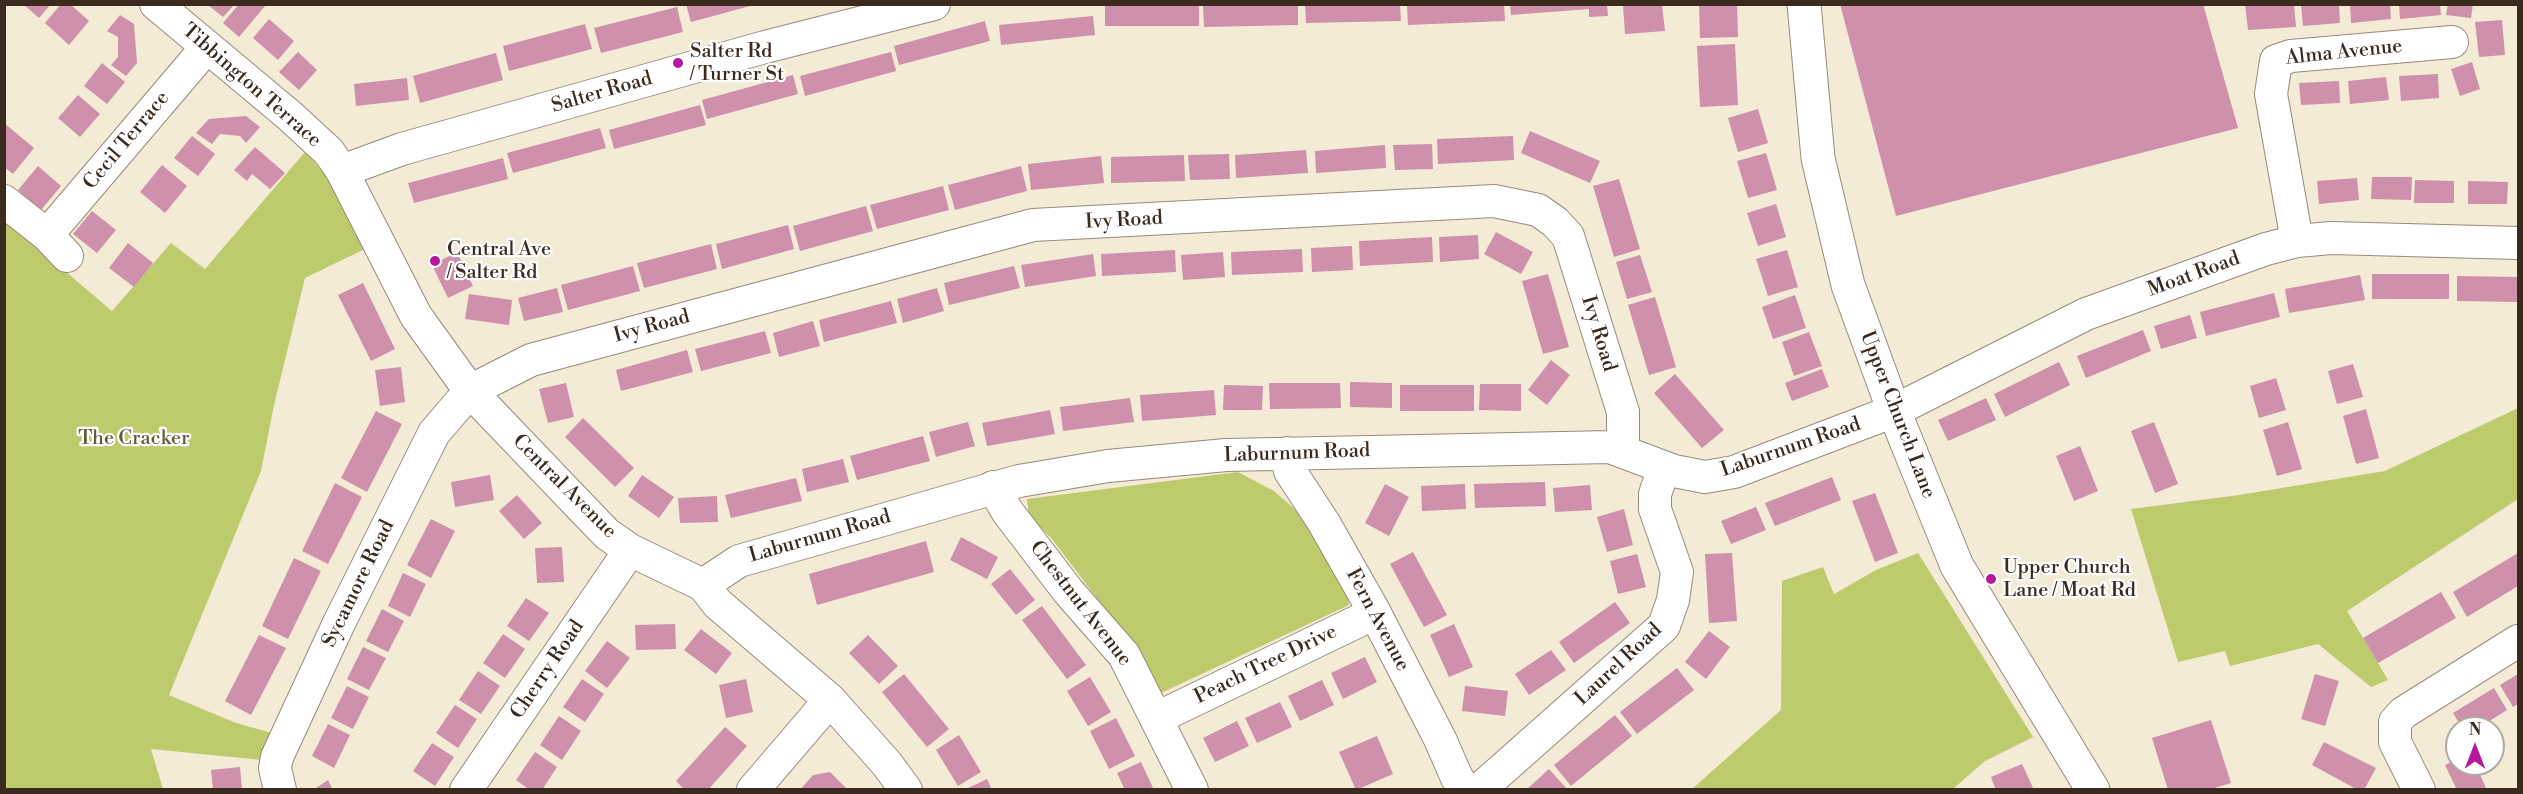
<!DOCTYPE html>
<html>
<head>
<meta charset="utf-8">
<style>
  body { margin:0 }
  #map { position:relative; width:2523px; height:794px; overflow:hidden; background:#f3ebd6; font-family:"Libre Bodoni",serif }
  canvas { display:block }
  .frame { position:absolute; inset:0; border:6px solid #3b2a1e; pointer-events:none }
  .north { position:absolute; left:2445px; top:716px; width:60px; height:60px; box-sizing:border-box; background:#fff; border:2px solid #b1aaa5; border-radius:50%; rotate:0deg; font-size:16px; font-weight:700; line-height:24px; text-align:center; color:#3b2a1e }
  .north::after { content:''; display:block; margin:auto; width:21px; height:27px; background:#b5179e; clip-path:polygon(50% 0,100% 100%,50% 72%,0 100%) }
</style>
</head>
<body>
<div id="map">
<canvas width="2523" height="794"></canvas>
<div class="frame"></div>
<div class="north">N</div>
</div>
<script>
const ctx = document.querySelector('canvas').getContext('2d');
ctx.lineJoin = 'round';
function fillPath(path, color) { ctx.fillStyle = color; ctx.fill(path, 'evenodd'); }
const poly = rows => new Path2D(rows.map(r => 'M' + r).join(''));
function strokePath(path, color, width, dash) { ctx.strokeStyle = color; ctx.lineWidth = width; ctx.lineCap = dash ? 'butt' : 'round'; ctx.setLineDash(dash || []); ctx.stroke(path); }
function write(font, color, halo, rows, align = 'center') {
  ctx.font = font + ' "Libre Bodoni",serif'; ctx.lineWidth = 4.5; ctx.setLineDash([]); ctx.textBaseline = 'middle'; ctx.strokeStyle = halo; ctx.fillStyle = color; for (const [text, x, y, turn = 0] of rows) {
    ctx.save(); ctx.translate(x, y); ctx.rotate((+turn || 0) * Math.PI / 180); ctx.textAlign = isNaN(turn) ? turn : align; if (halo) ctx.strokeText(text, 0, 0); ctx.fillText(text, 0, 0); ctx.restore();
  }
}
const green = poly([
  [305,152,336,186,367,248,305,278,274,405,261,471,169,695,236,723,272,733,262,760,151,749,163,789,5,789,4,219,112,311,171,243,205,269],
  [2518,408,2518,499,2347,611,2388,680,2371,687,2318,644,2230,666,2225,651,2178,662,2131,509,2239,495,2385,471],
  [1238,472,1274,491,1298,512,1344,583,1349,605,1161,693,1133,646,1052,539,1029,516,1027,499],
  [1918,553,2033,737,1985,761,1953,789,1692,789,1781,710,1782,581,1823,567,1834,594,1876,570]
]);
const building = poly([
  [23,4,51,4,39,18],
  [61,4,70,4,89,21,69,45,45,23],
  [239,4,265,6,239,37,223,23],
  [686,4,754,4,754,5,691,22],
  [1305,4,1400,4,1401,21,1306,23],
  [1504,4,1505,21,1408,25,1407,5],
  [1510,4,1607,4,1608,16,1589,17,1589,9,1511,15],
  [1699,4,1737,4,1738,37,1700,38],
  [1840,4,2203,4,2238,128,1896,216],
  [2245,4,2294,4,2296,27,2248,30],
  [2301,4,2339,4,2340,23,2303,26],
  [2350,4,2390,4,2391,19,2351,23],
  [2399,4,2440,4,2441,15,2400,19],
  [2448,4,2473,4,2471,18,2446,15],
  [208,5,234,5,223,17],
  [1199,5,1199,26,1105,26,1105,6],
  [1298,5,1298,25,1204,27,1203,6],
  [1623,5,1662,5,1665,31,1625,34],
  [677,7,683,32,601,53,594,28],
  [120,15,134,24,137,63,126,76,111,65,118,57,118,37,107,31],
  [1093,16,1095,35,1001,45,999,25],
  [269,19,294,41,278,60,253,38],
  [2502,20,2505,55,2479,57,2475,22],
  [985,21,990,41,899,65,894,46],
  [585,24,592,49,509,71,503,46],
  [1735,44,1738,105,1700,107,1697,46],
  [298,52,317,70,299,90,279,72],
  [891,52,896,71,805,96,800,76],
  [496,53,503,80,420,103,413,76],
  [2472,62,2480,89,2460,96,2451,69],
  [102,63,125,82,107,104,84,86],
  [2438,74,2439,98,2401,101,2399,76],
  [793,75,798,94,707,119,702,100],
  [2386,77,2389,100,2350,104,2348,81],
  [407,78,409,100,356,106,354,84],
  [2339,81,2340,103,2301,105,2299,83],
  [78,95,100,114,80,137,58,118],
  [700,105,706,125,614,149,609,130],
  [1758,109,1768,143,1738,152,1728,118],
  [246,116,260,127,246,143,240,136,220,134,212,144,196,133,209,119],
  [4,123,34,148,13,174,4,167],
  [600,128,606,148,513,173,507,153],
  [1530,131,1600,161,1590,183,1521,153],
  [192,136,215,154,198,176,174,158],
  [1513,136,1514,160,1438,164,1437,139],
  [1432,144,1433,169,1395,170,1393,145],
  [1385,145,1386,168,1316,173,1315,151],
  [255,147,285,173,270,189,252,174,247,181,234,170],
  [1306,150,1308,173,1236,178,1235,155],
  [1766,153,1777,190,1748,198,1737,161],
  [1229,154,1230,179,1190,180,1188,155],
  [1184,155,1185,181,1111,183,1111,157],
  [1101,156,1104,183,1031,190,1028,164],
  [503,158,508,179,414,203,408,183],
  [162,165,187,186,165,213,140,192],
  [38,166,61,186,41,210,18,190],
  [1021,166,1027,191,955,210,948,185],
  [2372,177,2412,177,2411,200,2371,199],
  [2357,178,2359,200,2319,204,2317,181],
  [1619,179,1640,249,1614,257,1593,186],
  [2415,180,2454,181,2454,203,2414,203],
  [2468,181,2508,182,2507,204,2468,204],
  [943,186,949,210,877,229,870,205],
  [1776,204,1786,237,1758,246,1747,213],
  [866,206,873,231,800,251,793,226],
  [92,211,116,230,97,253,73,234],
  [788,225,794,249,722,269,716,244],
  [1496,232,1533,252,1521,274,1484,254],
  [1478,235,1479,259,1440,262,1439,237],
  [1432,237,1433,262,1360,266,1359,241],
  [128,243,153,263,134,287,109,268],
  [711,244,717,269,644,288,637,263],
  [1352,246,1353,270,1312,272,1311,248],
  [1302,249,1303,272,1232,275,1231,252],
  [1175,250,1176,272,1102,276,1101,254],
  [1787,250,1798,287,1768,296,1756,259],
  [457,252,473,286,448,298,432,265],
  [1223,252,1225,277,1183,280,1181,255],
  [1093,254,1096,276,1025,287,1021,265],
  [1640,255,1652,292,1627,299,1616,262],
  [633,266,640,291,568,310,561,285],
  [1014,266,1020,288,949,305,944,283],
  [1548,274,1569,347,1543,354,1522,281],
  [2372,274,2449,274,2449,299,2372,299],
  [2360,275,2365,300,2289,313,2285,289],
  [2457,276,2518,277,2518,302,2457,301],
  [363,283,395,349,371,361,338,295],
  [557,288,563,312,524,321,518,298],
  [937,288,944,311,903,323,897,299],
  [2274,293,2280,317,2206,336,2200,312],
  [469,294,512,300,509,325,465,319],
  [1795,295,1806,328,1773,339,1762,307],
  [1655,297,1676,367,1649,375,1628,305],
  [891,301,897,323,824,342,819,320],
  [2190,315,2197,338,2161,349,2154,326],
  [813,321,820,346,779,357,773,333],
  [2143,330,2151,351,2086,378,2077,356],
  [765,331,771,353,701,371,695,349],
  [1809,332,1822,366,1794,376,1782,342],
  [687,350,693,372,621,391,616,370],
  [1551,360,1570,375,1547,405,1528,390],
  [2059,362,2070,385,2005,417,1994,394],
  [2353,364,2363,397,2337,404,2328,371],
  [401,367,405,402,380,406,375,370],
  [1822,369,1829,387,1792,401,1785,383],
  [1675,374,1724,430,1702,448,1654,393],
  [2276,378,2286,410,2259,418,2250,386],
  [1350,382,1392,383,1392,408,1350,407],
  [566,383,574,417,548,423,539,389],
  [1269,383,1340,383,1341,408,1270,409],
  [1480,384,1521,384,1521,411,1479,410],
  [1224,385,1263,386,1262,410,1223,410],
  [1400,385,1474,385,1474,411,1400,411],
  [1214,390,1216,415,1142,421,1140,395],
  [1130,398,1134,422,1063,431,1060,407],
  [1986,398,1996,420,1948,441,1938,420],
  [2366,409,2379,458,2356,464,2343,416],
  [1050,410,1055,434,987,446,982,423],
  [376,411,402,424,367,492,341,478],
  [583,418,634,468,615,487,565,437],
  [968,422,975,446,936,457,929,432],
  [2154,422,2178,484,2155,493,2131,431],
  [2288,422,2302,469,2277,476,2263,430],
  [923,436,930,461,857,480,850,456],
  [2080,446,2098,491,2074,501,2056,456],
  [843,459,849,482,807,492,802,469],
  [490,475,494,500,455,507,451,482],
  [642,475,674,497,659,518,628,496],
  [1832,477,1841,500,1775,526,1765,503],
  [796,478,802,501,731,518,725,495],
  [1545,482,1546,506,1475,508,1474,484],
  [335,483,362,497,328,564,302,551],
  [1385,484,1409,497,1389,536,1365,523],
  [1465,484,1466,509,1422,511,1421,486],
  [1590,485,1592,510,1555,512,1553,488],
  [1875,493,1898,553,1875,562,1852,501],
  [517,495,542,523,524,539,499,511],
  [717,496,718,522,680,523,678,498],
  [1756,507,1766,530,1731,544,1721,521],
  [1624,509,1633,545,1607,552,1597,517],
  [431,519,455,531,431,578,407,565],
  [961,537,998,557,987,579,950,560],
  [926,541,934,572,817,605,809,574],
  [562,547,564,582,537,583,535,548],
  [1413,552,1447,615,1424,627,1390,564],
  [1732,553,1737,621,1709,623,1705,554],
  [2518,553,2518,586,2467,617,2453,592],
  [1637,554,1646,587,1618,594,1610,561],
  [294,558,321,571,288,639,262,626],
  [1010,569,1035,600,1016,615,991,584],
  [403,573,426,584,410,617,388,606],
  [2441,592,2456,618,2378,663,2363,638],
  [526,598,549,613,529,641,507,626],
  [1615,602,1630,623,1574,663,1559,642],
  [1042,606,1086,665,1067,679,1022,620],
  [382,609,404,621,388,652,366,641],
  [675,624,676,649,636,650,635,625],
  [1454,624,1473,667,1449,677,1430,635],
  [701,629,732,653,716,674,684,650],
  [1709,631,1730,647,1706,679,1685,662],
  [503,634,525,649,505,678,483,663],
  [259,635,286,648,251,715,225,701],
  [868,635,898,666,879,684,849,653],
  [607,641,630,658,607,688,585,671],
  [363,647,386,658,369,690,347,679],
  [1551,650,1566,670,1529,695,1515,674],
  [1365,657,1377,682,1343,699,1331,673],
  [1677,668,1694,690,1637,734,1620,712],
  [478,671,500,686,481,714,459,700],
  [904,674,949,729,927,747,882,692],
  [2315,674,2339,681,2325,726,2301,719],
  [2518,674,2518,704,2513,707,2500,685],
  [1090,677,1111,712,1088,726,1067,691],
  [582,679,604,694,585,722,563,707],
  [746,679,753,712,726,718,719,685],
  [1322,680,1334,705,1300,721,1288,696],
  [347,686,369,697,353,729,331,718],
  [1465,686,1508,691,1505,716,1462,711],
  [2494,688,2507,710,2478,728,2462,728,2453,713],
  [1280,702,1292,727,1257,743,1245,718],
  [455,705,477,719,458,748,436,733],
  [1615,715,1632,736,1571,786,1554,765],
  [559,716,581,731,562,760,540,745],
  [1116,718,1135,756,1109,769,1090,731],
  [2211,720,2231,783,2208,790,2168,790,2152,738],
  [1237,721,1249,746,1215,762,1203,738],
  [328,724,350,735,334,768,312,756],
  [725,727,747,746,708,790,685,790,676,781],
  [959,735,981,772,958,786,936,750],
  [1377,736,1393,774,1356,790,1339,752],
  [2324,742,2376,768,2364,790,2358,790,2312,765],
  [432,743,454,757,435,786,413,771],
  [535,752,557,767,542,790,530,790,516,780],
  [2457,759,2457,764,2475,764,2487,790,2457,790,2445,765],
  [1141,762,1154,790,1125,790,1117,773],
  [2022,764,2034,790,1996,790,1991,777],
  [240,767,242,790,213,790,211,770],
  [1549,769,1567,789,1526,790],
  [830,772,848,790,800,790,813,775],
  [987,779,992,790,964,790],
  [328,780,333,790,313,790]
]);
const minor = poly([
  [156,4,290,116,329,152,342,171,416,316,470,391,579,505,607,534,630,550,703,585,718,604,830,700,887,764,906,790],
  [342,171,402,149,765,47,934,4],
  [4,201,47,235,207,47],
  [47,235,67,256],
  [2297,241,2271,94,2276,61,2291,56,2452,42],
  [1287,453,1290,471,1324,523,1375,613,1440,739,1457,778,1466,790],
  [993,487,1007,511,1068,591,1124,655,1192,790],
  [703,585,739,561,1019,481,1108,466,1226,455,1610,447,1674,471,1705,477,1734,472,1894,411,2086,314,2266,249,2297,241,2331,238,2518,243],
  [1157,718,1375,613],
  [280,790,275,768,277,757,339,623,434,433,470,391,531,360,1033,225,1494,201,1538,210,1555,222,1568,236,1623,412,1623,452],
  [466,790,630,550],
  [753,790,830,700],
  [1479,790,1664,626,1673,600,1677,572,1655,509,1655,494,1664,468],
  [2419,790,2395,742,2395,722,2403,713,2518,641]
]);
const major = poly([
  [1804,4,1818,158,1848,285,1894,411,1957,566,2093,790]
]);
const markers = [
  [678,63,6,"#b5179e"],
  [435,261,6,"#b5179e"],
  [1991,579,6,"#b5179e"]
];
const poiNames = [
  ["Salter Rd",690,52],
  ["/ Turner St",690,75],
  ["Central Ave",447,250],
  ["/ Salter Rd",447,273],
  ["Upper Church",2003,568],
  ["Lane / Moat Rd",2003,591]
];
const streetNames = [
  ["Alma Avenue",2344,53,-6],
  ["Tibbington Terrace",251,86,41],
  ["Salter Road",602,93,-16],
  ["Cecil Terrace",127,141,-50],
  ["Ivy Road",1124,221,-3],
  ["Moat Road",2194,275,-20],
  ["Ivy Road",652,327,-15],
  ["Ivy Road",1598,334,73],
  ["Upper Church Lane",1897,415,69],
  ["Laburnum Road",1791,448,-19],
  ["Laburnum Road",1297,454,-2],
  ["Central Avenue",564,487,45],
  ["Laburnum Road",820,537,-16],
  ["Sycamore Road",359,584,-64],
  ["Chestnut Avenue",1080,604,52],
  ["Fern Avenue",1377,620,62],
  ["Peach Tree Drive",1266,665,-26],
  ["Laurel Road",1619,665,-43],
  ["Cherry Road",548,670,-56]
];
const parkNames = [
  ["The Cracker",134,439]
];
fillPath(green, '#bdcb6d');
fillPath(building, '#ce90aa');
strokePath(minor, '#978a7a', 34);
strokePath(major, '#978a7a', 35);
strokePath(minor, '#fff', 32);
strokePath(major, '#fff', 33);
for (const [x, y, r, color] of markers) { const dot = new Path2D(); dot.arc(x, y, r, 0, 2 * Math.PI); ctx.fillStyle = color; ctx.fill(dot); strokePath(dot, '#fff', 2); }
write('20px', '#3b2a1e', '#fff', poiNames, 'left');
write('20px', '#3b2a1e', '#fff', streetNames);
write('20px', '#625a36', '#fff', parkNames);
</script>
</body>
</html>
